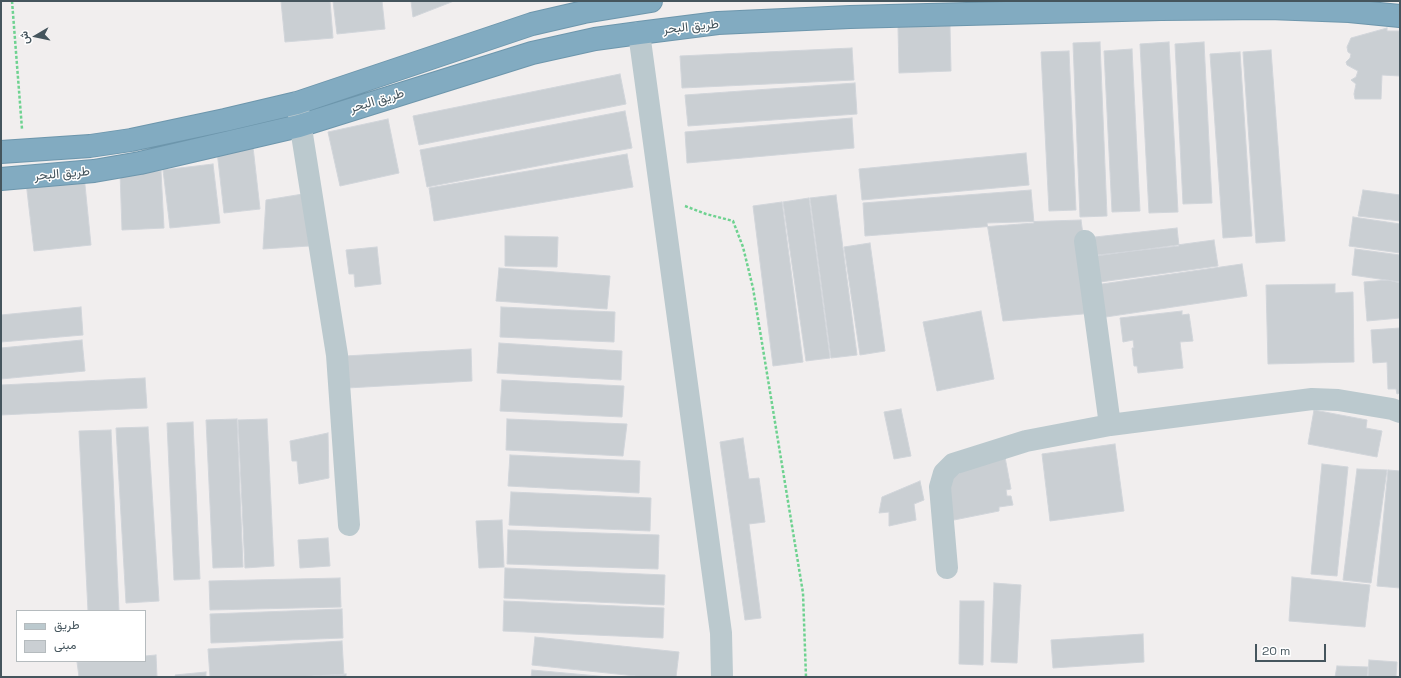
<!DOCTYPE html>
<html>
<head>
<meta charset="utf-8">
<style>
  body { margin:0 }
  #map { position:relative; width:1401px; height:678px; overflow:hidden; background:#f1eeee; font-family:"Space Grotesk",Vazirmatn,sans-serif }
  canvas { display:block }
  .frame { position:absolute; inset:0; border:2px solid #45555d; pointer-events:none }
  .legend { position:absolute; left:16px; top:610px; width:130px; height:52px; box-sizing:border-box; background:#fff; border:1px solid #b5bbbe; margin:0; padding:5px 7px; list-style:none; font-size:12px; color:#45555d }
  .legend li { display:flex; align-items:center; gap:8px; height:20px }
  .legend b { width:20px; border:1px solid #b5bbbe }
  .north { position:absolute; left:16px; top:16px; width:40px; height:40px; -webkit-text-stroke:3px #fff; paint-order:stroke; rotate:261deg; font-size:11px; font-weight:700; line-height:16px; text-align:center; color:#45555d }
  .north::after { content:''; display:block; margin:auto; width:14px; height:18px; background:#45555d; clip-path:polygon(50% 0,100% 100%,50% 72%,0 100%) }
  .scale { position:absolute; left:1255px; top:644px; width:71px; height:18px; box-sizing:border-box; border:2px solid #45555d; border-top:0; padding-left:5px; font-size:12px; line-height:14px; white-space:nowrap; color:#45555d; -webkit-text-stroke:3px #fff; paint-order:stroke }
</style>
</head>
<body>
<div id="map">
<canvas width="1401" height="678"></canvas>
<div class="frame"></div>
<ul class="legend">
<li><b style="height:5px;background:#bbc9ce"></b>طريق</li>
<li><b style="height:11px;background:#cacfd3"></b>مبنى</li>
</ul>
<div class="north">ش</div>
<div class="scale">20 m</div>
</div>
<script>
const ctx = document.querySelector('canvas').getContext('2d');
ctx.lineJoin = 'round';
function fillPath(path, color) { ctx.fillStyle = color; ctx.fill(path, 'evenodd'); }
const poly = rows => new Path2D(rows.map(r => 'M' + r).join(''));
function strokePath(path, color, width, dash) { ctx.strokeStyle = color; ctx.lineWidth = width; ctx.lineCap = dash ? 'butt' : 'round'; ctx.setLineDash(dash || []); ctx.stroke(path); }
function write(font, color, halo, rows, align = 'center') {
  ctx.font = font + ' "Space Grotesk",Vazirmatn,sans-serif'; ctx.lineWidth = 3; ctx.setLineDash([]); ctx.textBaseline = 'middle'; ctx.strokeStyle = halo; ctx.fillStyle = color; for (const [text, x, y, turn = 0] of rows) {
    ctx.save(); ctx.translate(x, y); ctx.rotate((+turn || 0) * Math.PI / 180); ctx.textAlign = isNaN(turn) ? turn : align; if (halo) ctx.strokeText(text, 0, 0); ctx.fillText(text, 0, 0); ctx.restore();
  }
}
const building = poly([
  [281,1,330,1,333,38,285,42,281,1],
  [333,1,382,1,385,29,337,34,333,1],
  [411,1,454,1,413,17,411,1],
  [950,26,951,71,899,73,898,27,950,26],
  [1387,28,1387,31,1400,31,1400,76,1382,75,1381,99,1355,99,1354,94,1356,84,1351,80,1356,77,1358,71,1347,65,1346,62,1350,58,1351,54,1348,52,1347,47,1351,38,1387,28],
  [1100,42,1107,216,1080,217,1073,43,1100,42],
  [1169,42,1178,212,1149,213,1140,44,1169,42],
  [1204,42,1212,203,1183,204,1175,44,1204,42],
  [852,48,854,80,682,88,680,56,852,48],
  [1132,49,1140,211,1112,212,1104,51,1132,49],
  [1271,50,1285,241,1256,243,1243,52,1271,50],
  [1069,51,1076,210,1049,211,1041,52,1069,51],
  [1240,52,1252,236,1223,238,1210,54,1240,52],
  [620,74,626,104,419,145,413,116,620,74],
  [855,83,857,114,688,126,685,95,855,83],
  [625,111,632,148,427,187,420,150,625,111],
  [852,118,854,148,687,163,685,132,852,118],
  [388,119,399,173,340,186,328,132,388,119],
  [253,147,260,209,224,213,217,151,253,147],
  [1026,153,1029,185,862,200,859,169,1026,153],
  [627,154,633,187,434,221,429,188,627,154],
  [213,164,220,223,170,228,163,170,213,164],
  [161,171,164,228,122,230,120,172,161,171],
  [84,175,91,245,34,251,26,182,84,175],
  [1031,190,1034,223,865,236,863,203,1031,190],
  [1363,190,1400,195,1400,221,1358,216,1363,190],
  [303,194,309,246,263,249,266,200,303,194],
  [836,195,857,355,831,358,810,198,836,195],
  [809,198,830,358,806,361,783,202,809,198],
  [782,202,803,362,773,366,753,206,782,202],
  [1353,217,1400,224,1400,253,1349,246,1353,217],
  [1081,220,1094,313,1003,321,987,223,1081,220],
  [1177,228,1179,246,1097,255,1095,237,1177,228],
  [505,236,558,237,557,267,505,266,505,236],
  [1214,240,1218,266,1100,282,1096,256,1214,240],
  [870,243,885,351,860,355,844,247,870,243],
  [377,247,381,284,355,287,354,274,349,274,346,250,377,247],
  [1355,249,1400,255,1400,282,1352,275,1355,249],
  [1242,264,1247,296,1099,318,1095,285,1242,264],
  [499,268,610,276,607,309,496,301,499,268],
  [1388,280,1400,283,1400,318,1367,321,1364,282,1388,280],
  [1335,284,1335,293,1353,292,1354,362,1268,364,1266,285,1335,284],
  [81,307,83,335,1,342,1,315,81,307],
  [501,307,615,312,614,342,500,337,501,307],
  [981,311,994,379,937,391,923,322,981,311],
  [1182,311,1182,315,1189,314,1193,341,1180,342,1183,368,1138,373,1137,366,1134,366,1132,348,1134,348,1133,340,1123,342,1120,318,1182,311],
  [1400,328,1400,393,1397,394,1396,389,1388,389,1387,362,1373,363,1371,330,1400,328],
  [82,340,85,371,1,379,1,348,82,340],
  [499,343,622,351,621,380,497,373,499,343],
  [471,349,472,381,347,388,345,356,471,349],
  [145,378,147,408,1,415,1,385,145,378],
  [502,380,624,386,622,417,500,411,502,380],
  [901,409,911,456,894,459,884,412,901,409],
  [1314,410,1367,420,1366,428,1382,431,1377,457,1308,444,1314,410],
  [237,419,243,567,213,568,206,420,237,419],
  [267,419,274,566,245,568,238,420,267,419],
  [507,419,627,424,623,456,506,450,507,419],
  [193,422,200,579,174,580,167,423,193,422],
  [148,427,159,601,126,603,116,428,148,427],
  [111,430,119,611,88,611,79,431,111,430],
  [328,433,329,478,299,484,297,461,292,461,290,441,328,433],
  [743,438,749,479,759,478,765,522,749,524,761,618,745,620,720,442,743,438],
  [1115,444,1124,511,1050,521,1042,454,1115,444],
  [510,455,640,461,639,493,508,486,510,455],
  [1005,457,1011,489,1006,490,1007,496,1011,496,1013,505,999,507,999,511,949,521,945,480,990,459,1005,457],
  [1322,464,1348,467,1337,576,1311,574,1322,464],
  [1357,469,1387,470,1371,583,1343,580,1357,469],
  [1388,470,1400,471,1400,588,1377,586,1388,470],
  [920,481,924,500,914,504,916,520,889,526,889,512,879,513,882,497,920,481],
  [511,492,651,498,650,531,509,525,511,492],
  [502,520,504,567,479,568,476,521,502,520],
  [508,530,659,535,658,569,507,564,508,530],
  [328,538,330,566,300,568,298,540,328,538],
  [505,568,665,575,664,605,504,598,505,568],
  [1292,577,1370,585,1365,627,1289,621,1292,577],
  [340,578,341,607,210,610,209,581,340,578],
  [994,583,1021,585,1017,663,991,662,994,583],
  [504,601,664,608,663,638,503,631,504,601],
  [960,601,984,601,983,665,959,664,960,601],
  [342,609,343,638,211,643,210,614,342,609],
  [1143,634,1144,662,1053,668,1051,640,1143,634],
  [535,637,679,652,676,677,645,677,532,665,535,637],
  [342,641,344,675,300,677,210,677,208,649,342,641],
  [156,655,157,677,79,677,77,662,145,661,145,656,156,655],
  [1369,660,1397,662,1396,677,1368,677,1369,660],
  [1337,666,1368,667,1367,677,1335,677,1337,666],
  [532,670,609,677,531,677,532,670],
  [206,672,206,677,176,677,175,675,206,672],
  [346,674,346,677,295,677,346,674]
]);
const path = poly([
  [12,1,22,129],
  [685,206,706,214,733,221,743,247,753,288,803,593,806,677]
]);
const minor = poly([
  [639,33,721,633,722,677],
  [297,103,337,355,349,525],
  [1085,241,1110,425],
  [947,568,940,487,944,473,953,464,1026,441,1110,425,1312,399,1338,400,1392,409,1400,412]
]);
const highway = poly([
  [1,152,90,146,131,140,225,120,297,103,532,24,584,12,651,1],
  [1,179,94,171,140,163,299,126,532,53,595,39,639,33,718,23,850,17,1161,9,1269,8,1349,11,1400,16]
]);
const streetNames = [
  ["طريق البحر",691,27,-6],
  ["طريق البحر",377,101,-17],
  ["طريق البحر",62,174,-5]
];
fillPath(building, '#cacfd3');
strokePath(building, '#d1d5da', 1);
strokePath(highway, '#6d96ac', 24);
strokePath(path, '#6ed290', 2.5, [3, 2]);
strokePath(minor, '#bbc9ce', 22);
strokePath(highway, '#82abc1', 22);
write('13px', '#45555d', '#fff', streetNames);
</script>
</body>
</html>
